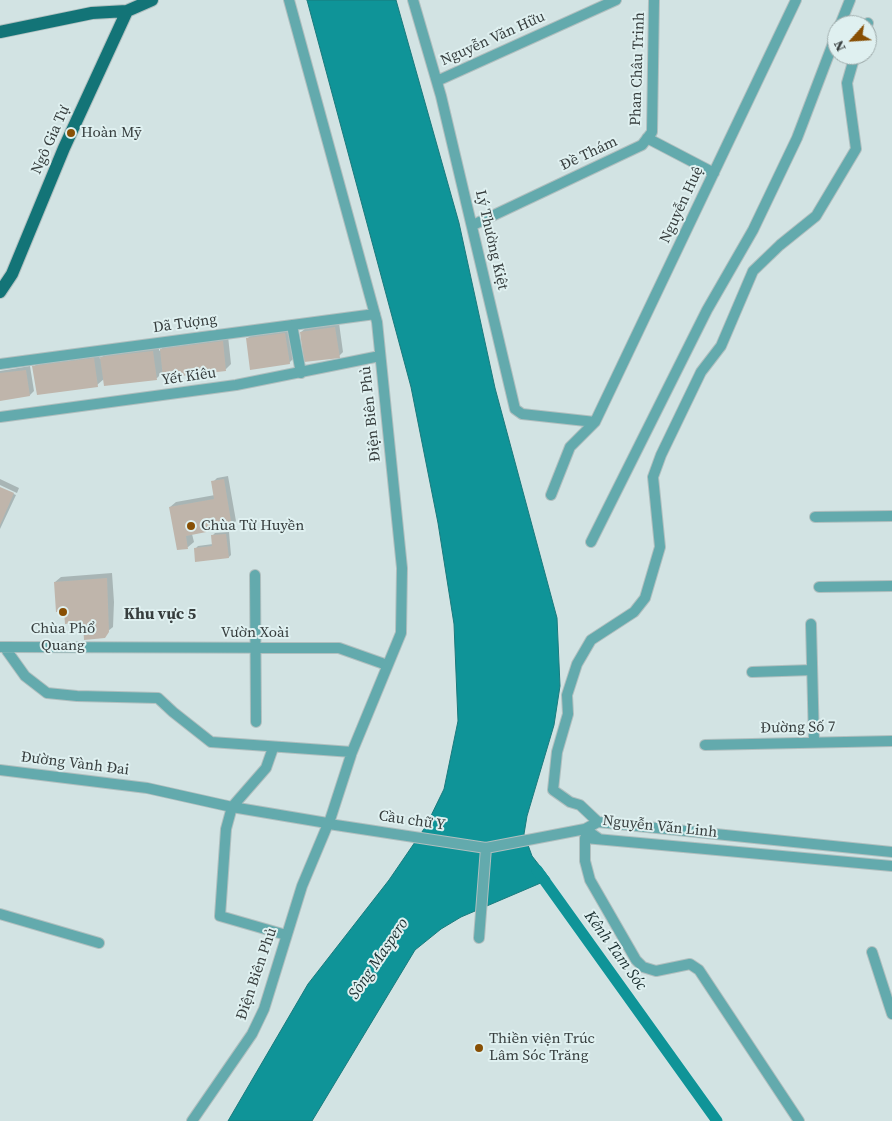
<!DOCTYPE html>
<html>
<head>
<meta charset="utf-8">
<style>
  body { margin:0 }
  #map { position:relative; width:892px; height:1121px; overflow:hidden; background:#d2e3e3; font-family:"Source Serif 4",serif }
  canvas { display:block }
  .north { position:absolute; left:827px; top:15px; width:50px; height:50px; box-sizing:border-box; background:#dff0f0; border:1px solid #9ca9a9; border-radius:50%; rotate:244deg; font-size:14px; font-weight:700; line-height:20px; text-align:center; color:#373e3e }
  .north::after { content:''; display:block; margin:auto; width:18px; height:22px; background:#884f04; clip-path:polygon(50% 0,100% 100%,50% 72%,0 100%) }
</style>
</head>
<body>
<div id="map">
<canvas width="892" height="1121"></canvas>
<div class="north">N</div>
</div>
<script>
const ctx = document.querySelector('canvas').getContext('2d');
ctx.lineJoin = 'round';
function fillPath(path, color) { ctx.fillStyle = color; ctx.fill(path, 'evenodd'); }
const poly = rows => new Path2D(rows.map(r => 'M' + r).join(''));
function strokePath(path, color, width, dash) { ctx.strokeStyle = color; ctx.lineWidth = width; ctx.lineCap = dash ? 'butt' : 'round'; ctx.setLineDash(dash || []); ctx.stroke(path); }
function write(font, color, halo, rows, align = 'center') {
  ctx.font = font + ' "Source Serif 4",serif'; ctx.lineWidth = 4; ctx.setLineDash([]); ctx.textBaseline = 'middle'; ctx.strokeStyle = halo; ctx.fillStyle = color; for (const [text, x, y, turn = 0] of rows) {
    ctx.save(); ctx.translate(x, y); ctx.rotate((+turn || 0) * Math.PI / 180); ctx.textAlign = isNaN(turn) ? turn : align; if (halo) ctx.strokeText(text, 0, 0); ctx.fillText(text, 0, 0); ctx.restore();
  }
}
const water = poly([
  [307,0,396,0,459,223,495,388,557,618,560,686,554,725,527,816,524,834,532,856,550,879,461,917,441,929,415,950,312,1121,228,1121,308,984,389,880,426,826,444,789,458,721,454,624,438,523,411,387,307,0]
]);
const shadow = poly([
  [339,323,343,352,339,356,301,332,306,328],
  [289,329,293,359,289,363,247,339,251,335],
  [228,336,231,364,226,369,164,371,157,378,104,379,97,385,34,367,39,361,99,353,100,359,107,352,159,346,159,351,167,344],
  [30,366,34,391,30,395,0,400,0,371],
  [228,476,236,521,232,525,192,534,194,542,188,547,178,549,170,507,176,502,215,495,213,482,217,478],
  [0,479,19,488,17,493,0,485],
  [0,488,16,495,0,529],
  [229,532,231,555,229,557,195,549,198,546,213,544,212,536,215,533],
  [112,573,114,602,113,627,108,631,65,612,55,582,61,577]
]);
const canal = poly([
  [537,870,717,1121]
]);
const building = poly([
  [335,327,340,358,304,362,300,332],
  [285,333,290,364,250,370,246,338],
  [223,341,226,371,163,378,160,349],
  [153,351,157,380,104,386,100,357],
  [94,358,98,387,37,395,32,366],
  [26,370,30,396,0,401,0,373],
  [224,479,232,527,186,536,188,549,177,550,169,507,214,499,211,481],
  [0,487,14,493,0,525],
  [226,534,229,558,195,562,194,548,212,546,211,535],
  [107,578,109,632,105,638,84,640,83,622,65,624,64,612,56,612,54,582]
]);
const minor = poly([
  [289,0,377,322,402,568,401,633,352,752,329,823],
  [413,0,441,96,515,409,522,414,595,422],
  [840,25,850,0],
  [867,25,868,23],
  [437,81,616,0],
  [647,138,714,173],
  [473,225,642,145,652,132,654,0],
  [292,325,301,373],
  [0,364,375,314],
  [0,417,236,385,380,356],
  [551,495,570,447,595,422,796,0],
  [815,517,892,516],
  [591,542,707,310,753,230,797,138,837,33],
  [255,575,256,722],
  [819,587,892,586],
  [811,624,814,742],
  [0,647,339,648,387,665],
  [5,648,25,676,47,693,77,696,158,698,173,712,211,742,352,752],
  [752,672,812,670],
  [705,745,892,741],
  [273,748,266,768,232,807,226,829,220,916,286,935],
  [0,770,147,788,232,807,327,823],
  [598,822,580,805,570,802,553,790,557,752,568,714,567,695,577,664,591,640,634,612,645,598,660,547,653,477,661,455,701,372,721,346,753,271,780,245,816,216,856,149,847,83,855,55],
  [329,824,486,848,585,829],
  [598,838,585,829,598,822,892,852],
  [0,914,99,943],
  [479,938,486,848],
  [872,952,892,1014],
  [192,1121,252,1034,264,1009,302,886,328,824],
  [799,1121,699,970,690,964,656,971,643,967,636,960,590,880,585,861,585,838,892,866]
]);
const major = poly([
  [0,32,92,13,127,11,152,0],
  [0,292,12,274,64,148,127,11]
]);
const markers = [
  [71,133,5,"#884f04"],
  [191,526,5,"#884f04"],
  [63,612,5,"#884f04"],
  [479,1048,5,"#884f04"]
];
const streetNames = [
  ["Nguyễn Văn Hữu",493,39,-24],
  ["Phan Châu Trinh",638,69,-88],
  ["Ngô Gia Tự",51,140,-66],
  ["Đề Thám",589,154,-25],
  ["Nguyễn Huệ",682,205,-65],
  ["Lý Thường Kiệt",491,240,77],
  ["Dã Tượng",185,324,-8],
  ["Yết Kiêu",189,377,-8],
  ["Điện Biên Phủ",371,414,-96],
  ["Vườn Xoài",255,633],
  ["Đường Số 7",798,728,-1],
  ["Đường Vành Đai",75,764,7],
  ["Cầu chữ Y",412,821,8],
  ["Nguyễn Văn Linh",660,827,6],
  ["Điện Biên Phủ",257,974,-71]
];
const poiNames = [
  ["Hoàn Mỹ",81,133],
  ["Chùa Từ Huyền",201,526],
  ["Chùa Phổ",63,629,"center"],
  ["Quang",63,646,"center"],
  ["Thiền viện Trúc",489,1039],
  ["Lâm Sóc Trăng",489,1056]
];
const neighbourhoodNames = [
  ["Khu vực 5",160,615]
];
const waterNames = [
  ["Kênh Tam Sóc",615,951,54],
  ["Sông Maspero",379,959,-56]
];
fillPath(water, '#0f9498');
strokePath(water, '#1b7a7d', 1);
fillPath(shadow, '#0003');
strokePath(canal, '#0f9498', 11);
fillPath(building, '#bfb5ab');
strokePath(minor, '#b0bfbf', 12);
strokePath(major, '#b0bfbf', 14);
strokePath(minor, '#63aaad', 10);
strokePath(major, '#137477', 12);
for (const [x, y, r, color] of markers) { const dot = new Path2D(); dot.arc(x, y, r, 0, 2 * Math.PI); ctx.fillStyle = color; ctx.fill(dot); strokePath(dot, '#dff0f0', 2); }
write('15px', '#373e3e', '#dff0f0', streetNames);
write('15px', '#373e3e', '#dff0f0', poiNames, 'left');
write('bold 16px', '#373e3e', '#dff0f0', neighbourhoodNames);
write('italic 16px', '#1b2f30', '#dff0f0', waterNames);
</script>
</body>
</html>
